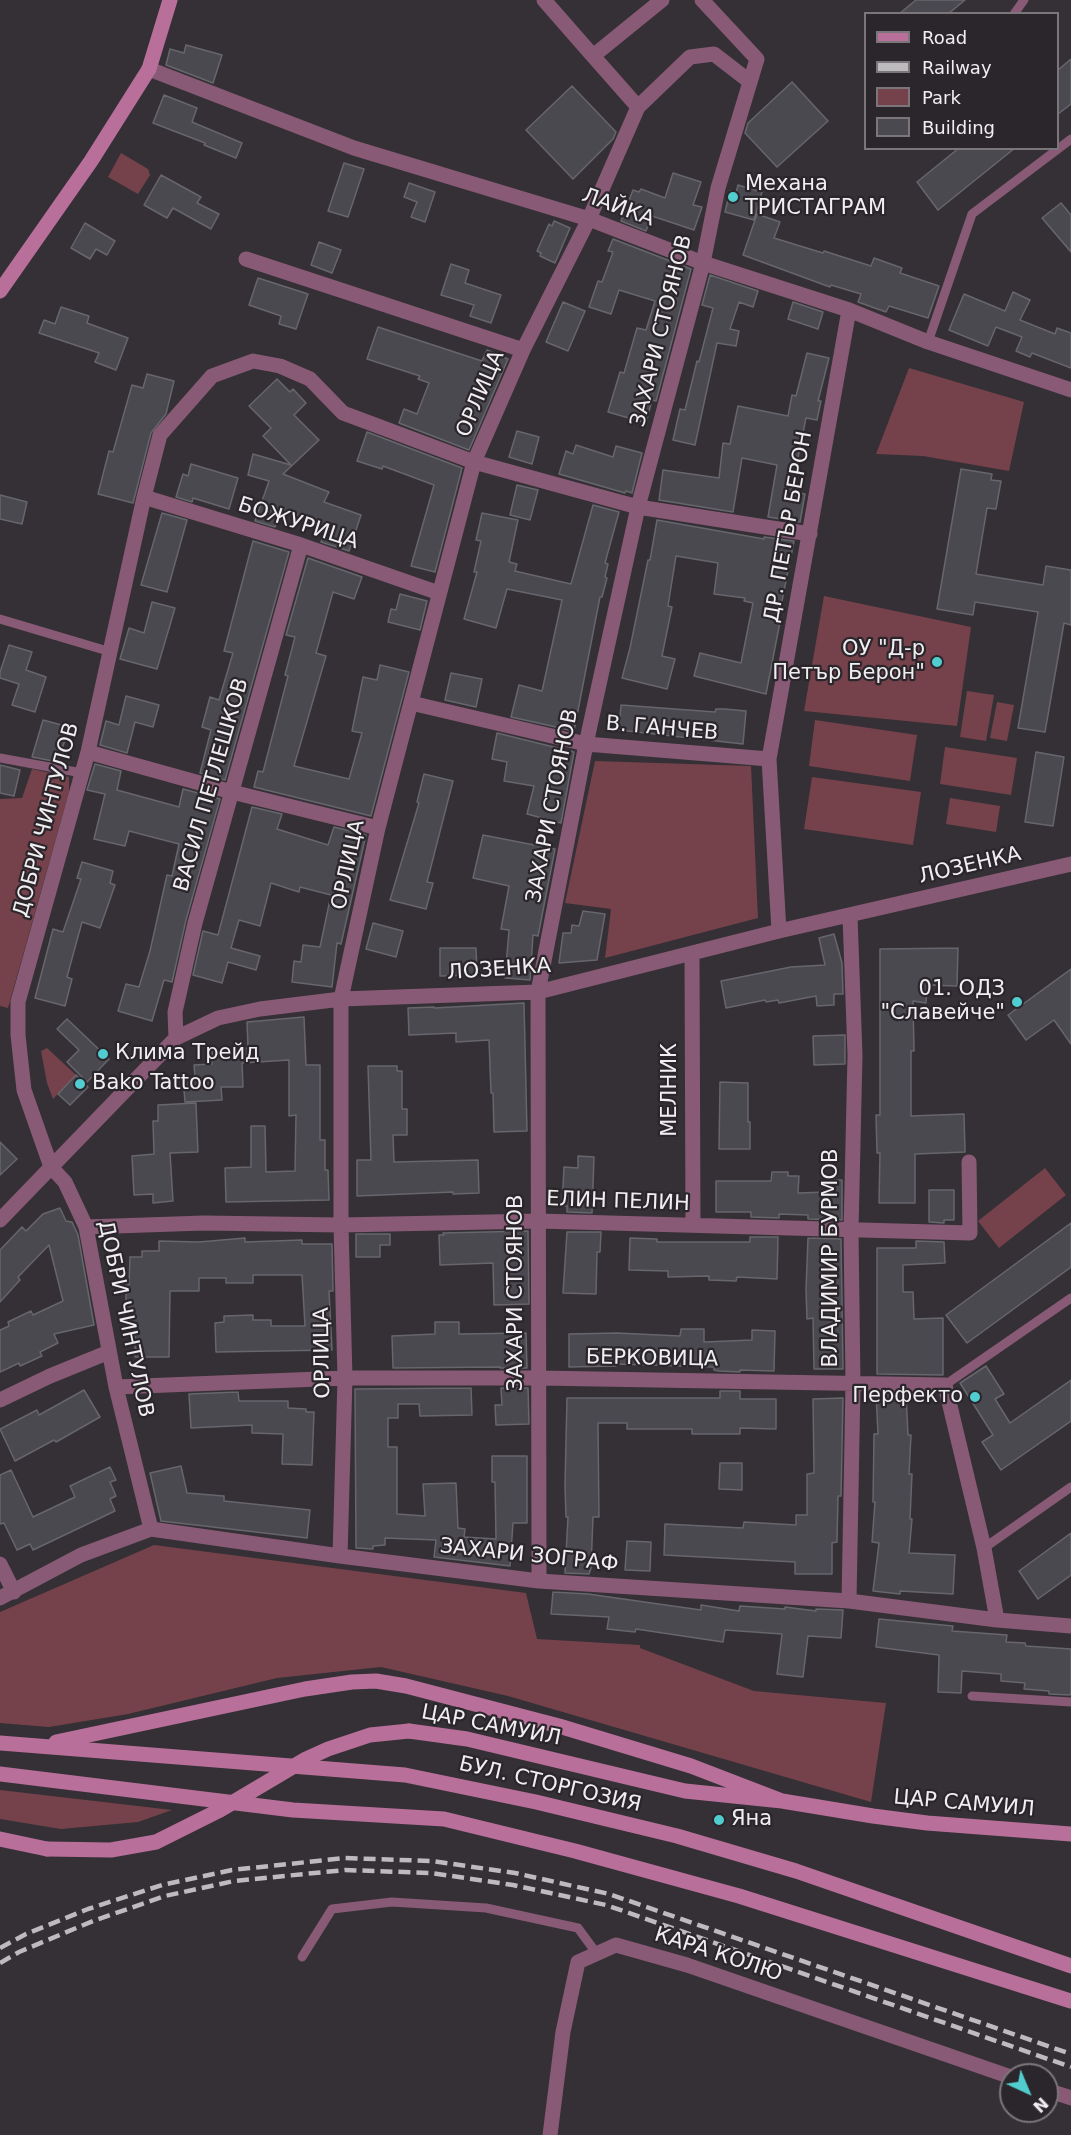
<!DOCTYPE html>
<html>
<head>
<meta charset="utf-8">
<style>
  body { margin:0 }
  #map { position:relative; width:1071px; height:2135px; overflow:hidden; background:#343035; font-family:"DejaVu Sans",sans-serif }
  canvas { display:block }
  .legend { position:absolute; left:864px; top:12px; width:195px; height:138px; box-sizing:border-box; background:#2a262b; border:2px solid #7a767a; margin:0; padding:8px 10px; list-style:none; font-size:18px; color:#f1eef1 }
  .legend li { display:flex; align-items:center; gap:12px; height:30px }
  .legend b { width:30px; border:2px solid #7a767a }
  .north { position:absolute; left:999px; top:2063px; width:60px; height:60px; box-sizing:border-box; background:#2a262b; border:2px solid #7a767a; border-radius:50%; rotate:136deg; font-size:16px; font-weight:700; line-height:24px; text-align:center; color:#f1eef1 }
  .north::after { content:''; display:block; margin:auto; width:21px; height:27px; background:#52cdcf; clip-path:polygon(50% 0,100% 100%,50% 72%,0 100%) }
</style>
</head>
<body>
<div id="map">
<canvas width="1071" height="2135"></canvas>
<ul class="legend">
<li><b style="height:8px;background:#b86f9a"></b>Road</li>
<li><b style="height:8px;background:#bebbbf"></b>Railway</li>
<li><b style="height:16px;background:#75424b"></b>Park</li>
<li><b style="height:16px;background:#4b4950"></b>Building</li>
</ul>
<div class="north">N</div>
</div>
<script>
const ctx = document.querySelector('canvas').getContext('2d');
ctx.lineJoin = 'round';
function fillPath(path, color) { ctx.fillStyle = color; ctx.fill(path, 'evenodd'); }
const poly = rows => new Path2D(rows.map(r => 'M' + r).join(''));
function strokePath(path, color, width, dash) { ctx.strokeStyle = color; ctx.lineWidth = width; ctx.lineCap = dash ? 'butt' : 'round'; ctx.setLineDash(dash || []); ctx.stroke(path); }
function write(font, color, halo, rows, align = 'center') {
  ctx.font = font + ' "DejaVu Sans",sans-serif'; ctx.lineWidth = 4.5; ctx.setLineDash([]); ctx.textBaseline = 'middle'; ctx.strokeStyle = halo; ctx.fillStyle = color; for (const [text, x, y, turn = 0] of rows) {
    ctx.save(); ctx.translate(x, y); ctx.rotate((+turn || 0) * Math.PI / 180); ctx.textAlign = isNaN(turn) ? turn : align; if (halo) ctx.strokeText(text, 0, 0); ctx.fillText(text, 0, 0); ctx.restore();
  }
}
const green = poly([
  [121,153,148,169,150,175,138,194,108,177],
  [909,368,1024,402,1009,471,923,456,876,454],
  [824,596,971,627,957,726,804,711],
  [967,691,994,695,986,741,960,737],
  [997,702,1014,705,1007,741,990,738],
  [815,720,917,735,910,781,809,766],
  [945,747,1017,758,1011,795,940,784],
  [595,761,751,766,758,918,605,958,611,909,565,903],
  [32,769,69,777,69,792,8,1008,0,1006,0,799,22,798],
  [812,777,921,792,913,845,804,829],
  [950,798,1000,806,996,832,946,824],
  [47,1048,76,1075,53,1099,47,1083,41,1051],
  [1045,1168,1066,1195,999,1248,978,1221],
  [154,1545,526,1593,537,1639,640,1645,640,1648,754,1691,886,1703,871,1802,508,1696,381,1667,277,1678,128,1714,49,1727,0,1723,0,1612],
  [0,1790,172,1810,138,1822,61,1829,0,1819]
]);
const building = poly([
  [916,0,965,0,948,14,899,14,916,0],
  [186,45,222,55,213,83,166,65,170,49,184,53,186,45],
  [1071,59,1071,104,1058,114,1058,70,1071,59],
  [792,82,828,121,777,167,745,133,748,123,792,82],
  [572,86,616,132,613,139,573,179,526,130,572,86],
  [164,95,197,108,192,122,242,143,236,158,204,145,205,143,153,123,164,95],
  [959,148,1015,148,938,210,917,182,959,148],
  [344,163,364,169,348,217,328,211,344,163],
  [673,173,701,182,693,205,702,207,694,230,652,216,646,231,621,221,633,190,639,192,641,189,665,198,673,173],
  [161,175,201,197,197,203,219,214,211,229,173,208,167,218,144,205,161,175],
  [409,183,435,192,425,222,411,217,417,202,404,197,409,183],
  [738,185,762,192,754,220,725,212,730,191,736,193,738,185],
  [1061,203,1071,215,1071,252,1042,218,1061,203],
  [757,214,780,222,774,238,823,253,824,251,871,266,874,258,902,268,900,273,939,286,928,318,889,306,886,312,858,302,861,294,831,285,830,287,743,255,757,214],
  [554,221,570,228,555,263,540,256,541,253,537,251,549,224,552,226,554,221],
  [85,223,115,241,107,255,96,249,90,259,71,248,85,223],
  [613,239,691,269,656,401,652,400,646,423,608,412,620,372,624,373,637,328,646,330,655,301,619,290,611,314,589,307,598,281,602,282,613,252,608,251,613,239],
  [319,242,341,250,332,273,311,265,319,242],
  [451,264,469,270,465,283,501,295,491,323,470,316,474,305,441,295,451,264],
  [710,275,758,291,753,307,739,302,730,329,739,331,736,346,717,343,695,445,673,440,680,409,685,410,697,361,699,362,713,308,702,305,710,275],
  [258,278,308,294,296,329,279,324,281,316,249,305,258,278],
  [1013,292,1030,300,1020,320,1055,334,1057,328,1071,333,1071,368,1032,353,1030,357,1016,351,1022,337,996,327,988,346,949,330,964,294,1005,311,1013,292],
  [563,302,585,311,568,351,546,342,563,302],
  [793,302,823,312,818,329,788,319,793,302],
  [61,307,89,316,87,323,128,338,116,370,95,362,99,353,39,333,44,320,55,324,61,307],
  [378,327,482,361,487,350,508,359,469,450,399,423,404,409,417,414,429,383,418,379,420,376,367,359,378,327],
  [807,353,829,358,818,401,821,401,817,420,806,418,791,492,805,494,800,522,768,517,777,465,742,458,733,512,659,500,663,470,719,478,723,443,730,444,738,406,788,416,792,395,796,396,807,353],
  [147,374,174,381,166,414,151,433,133,503,98,494,109,451,113,452,132,385,143,388,147,374],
  [277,379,290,392,293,389,306,403,294,415,319,440,283,474,329,492,324,502,361,515,349,551,321,542,327,527,282,509,275,527,255,521,269,481,248,475,253,454,291,465,263,436,271,428,249,406,277,379],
  [517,431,539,437,532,464,509,457,517,431],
  [367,432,462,468,435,572,411,566,434,485,383,466,382,469,357,461,367,432],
  [576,445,613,457,616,446,642,453,632,493,626,491,625,493,559,474,566,451,573,454,576,445],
  [191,464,238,478,229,509,193,498,192,502,176,497,183,474,188,476,191,464],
  [961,469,992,474,991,480,1001,481,996,509,987,508,976,574,1043,585,1046,566,1071,570,1071,625,1064,623,1045,732,1018,728,1038,612,975,602,973,615,937,609,961,469],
  [517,485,538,490,530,520,510,515,517,485],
  [0,495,27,502,22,524,0,519,0,495],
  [593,505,619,512,605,563,608,564,605,577,607,578,602,597,600,597,574,731,511,717,519,685,542,691,562,600,507,589,496,628,464,619,477,572,474,572,481,541,476,540,482,513,518,520,509,562,517,564,515,571,571,584,593,505],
  [162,513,187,520,167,592,141,585,162,513],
  [657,520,764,539,764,537,794,541,778,621,780,622,766,694,694,676,700,653,741,663,753,603,744,601,745,598,714,594,718,563,676,556,668,606,672,607,662,656,675,659,667,689,622,678,630,648,648,560,650,560,657,520],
  [253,541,289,552,225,780,200,773,211,730,202,727,210,697,219,700,233,653,224,651,253,541],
  [308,558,362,577,354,599,333,592,316,653,326,656,294,766,349,779,362,733,352,731,363,677,377,680,380,665,409,672,371,816,254,787,258,771,263,772,288,676,285,675,295,637,286,635,308,558],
  [400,594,427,601,420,630,388,622,391,609,396,610,400,594],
  [152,602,175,608,157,669,120,659,129,628,144,633,152,602],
  [9,645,32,652,26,670,46,677,35,712,12,705,19,684,0,678,0,672,9,645],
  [451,673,482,679,476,707,445,700,451,673],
  [126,696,159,705,153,727,135,722,127,753,100,745,106,721,119,725,126,696],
  [621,705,715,712,716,709,725,709,746,711,743,744,619,730,621,705],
  [43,720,69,727,58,762,32,757,43,720],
  [497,733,574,752,561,823,527,814,534,786,504,781,507,762,492,759,497,733],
  [1036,752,1064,757,1053,826,1025,822,1036,752],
  [95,764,121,771,117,790,179,807,183,789,220,799,186,920,172,982,164,980,152,1021,118,1011,126,984,139,987,150,951,167,875,172,876,179,844,129,831,125,846,94,839,105,794,87,790,95,764],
  [0,765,20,770,14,796,0,793,0,765],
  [424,774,453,781,427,882,433,883,426,909,390,900,419,803,417,802,424,774],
  [252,807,282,814,277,829,328,845,334,827,366,835,341,944,337,943,332,987,292,982,294,961,301,962,303,945,320,947,331,895,300,887,299,892,271,883,260,926,239,920,231,948,260,956,256,970,228,962,222,983,193,975,203,931,218,935,252,807],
  [483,835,555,849,538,936,533,935,530,980,505,978,509,930,501,929,509,886,473,878,483,835],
  [82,862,113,871,110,883,115,885,100,928,82,922,67,977,72,979,65,1006,35,998,53,929,63,932,81,879,77,878,82,862],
  [583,911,605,914,597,960,559,963,563,933,571,933,572,925,579,926,583,911],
  [373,923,403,931,396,957,366,949,373,923],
  [834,934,842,963,843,994,834,994,834,1005,817,1006,816,996,779,1003,778,1000,766,1002,765,1000,726,1008,721,981,791,967,825,965,819,938,834,934],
  [440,948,476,948,477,975,440,976,440,948],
  [958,948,957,986,927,985,926,1003,913,1001,914,1051,911,1051,911,1116,964,1114,965,1152,915,1154,915,1203,879,1203,880,1153,877,1153,876,1115,880,1115,880,949,958,948],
  [1071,969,1071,1044,1054,1020,1026,1040,1008,1015,1071,969],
  [524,1003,527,1131,494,1132,493,1093,491,1093,489,1040,456,1042,456,1033,409,1035,408,1008,434,1007,434,1008,524,1003],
  [304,1017,306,1065,320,1065,320,1140,325,1140,325,1170,328,1170,329,1200,226,1202,225,1168,251,1167,251,1126,265,1126,266,1172,295,1171,296,1115,289,1116,289,1060,242,1063,243,1087,221,1087,222,1100,185,1102,183,1078,195,1077,194,1065,212,1064,212,1050,248,1048,247,1022,304,1017],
  [67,1019,109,1059,87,1082,67,1062,79,1050,57,1029,67,1019],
  [845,1035,845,1064,814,1065,813,1036,845,1035],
  [368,1066,397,1066,397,1071,402,1071,402,1109,407,1109,407,1135,393,1135,394,1162,478,1160,479,1193,453,1194,453,1192,357,1196,357,1160,371,1160,368,1066],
  [76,1075,88,1087,70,1105,58,1094,76,1075],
  [720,1082,748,1083,748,1122,750,1122,750,1149,719,1149,720,1082],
  [196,1103,198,1152,170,1153,173,1201,153,1203,153,1194,134,1195,132,1156,154,1154,153,1121,158,1121,158,1105,196,1103],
  [0,1142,17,1159,0,1175,0,1142],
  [578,1156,594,1157,592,1213,567,1212,567,1206,562,1206,564,1167,578,1168,578,1156],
  [772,1172,788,1172,788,1176,799,1176,798,1193,827,1192,826,1180,842,1180,842,1220,808,1219,808,1215,779,1214,779,1218,751,1217,751,1212,716,1212,716,1181,771,1181,772,1172],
  [929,1190,954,1190,954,1220,944,1220,944,1223,929,1222,929,1190],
  [60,1208,66,1221,72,1222,78,1235,94,1325,54,1334,58,1343,40,1352,42,1356,20,1366,19,1363,0,1372,0,1330,9,1326,8,1322,31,1311,33,1315,63,1301,49,1245,18,1277,20,1280,0,1302,0,1250,22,1227,26,1231,43,1214,60,1208],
  [1071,1223,1071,1267,967,1343,946,1315,1071,1223],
  [528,1231,529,1304,494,1305,493,1263,440,1265,439,1235,444,1235,443,1233,528,1231],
  [567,1232,601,1232,600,1252,597,1252,596,1294,563,1293,567,1232],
  [356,1234,390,1234,390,1245,380,1245,380,1257,356,1257,356,1234],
  [750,1237,778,1237,777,1279,737,1277,736,1281,709,1280,709,1276,668,1277,668,1271,629,1270,630,1238,657,1239,657,1242,750,1242,750,1237],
  [245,1238,245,1242,302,1240,302,1244,332,1244,333,1291,329,1291,332,1350,216,1352,215,1323,224,1322,224,1316,253,1315,253,1320,271,1320,271,1326,305,1326,302,1275,253,1275,253,1283,226,1283,226,1278,199,1278,199,1291,170,1291,169,1357,135,1357,135,1328,126,1328,126,1285,129,1285,130,1257,142,1257,142,1251,159,1251,159,1241,199,1242,245,1238],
  [808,1238,841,1239,843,1369,814,1369,813,1318,807,1319,806,1289,808,1238],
  [916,1241,944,1242,945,1263,903,1265,903,1292,913,1292,914,1319,943,1318,943,1375,877,1374,877,1248,916,1248,916,1241],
  [435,1322,459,1322,459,1334,526,1333,527,1368,500,1368,500,1367,393,1368,392,1336,435,1334,435,1322],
  [681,1329,704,1329,704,1342,752,1340,752,1330,775,1331,774,1371,740,1370,740,1372,719,1371,714,1370,714,1367,616,1364,616,1366,569,1367,569,1334,617,1333,680,1336,681,1329],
  [986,1366,1004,1394,995,1399,1010,1423,1071,1380,1071,1421,1001,1470,982,1442,993,1435,960,1383,986,1366],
  [471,1388,472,1415,420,1416,419,1404,398,1404,398,1418,388,1418,388,1447,397,1447,397,1514,425,1516,423,1484,456,1483,458,1528,465,1529,464,1537,496,1539,495,1482,492,1482,492,1456,527,1456,527,1523,513,1523,510,1566,434,1557,436,1540,385,1538,385,1545,373,1546,373,1549,356,1548,355,1389,471,1388],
  [501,1388,528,1388,529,1424,496,1425,495,1405,502,1405,501,1388],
  [84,1390,100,1417,56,1442,54,1440,15,1461,0,1429,37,1410,39,1415,84,1390],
  [720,1391,740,1391,740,1399,776,1399,776,1429,740,1428,740,1434,692,1434,692,1429,627,1429,627,1423,598,1423,599,1517,593,1517,591,1568,589,1574,565,1573,568,1517,566,1517,565,1486,567,1398,720,1398,720,1391],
  [238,1392,239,1401,288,1401,288,1408,306,1409,306,1412,314,1412,312,1465,282,1464,283,1434,252,1433,252,1425,191,1428,189,1394,238,1392],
  [876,1394,906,1394,908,1435,911,1435,909,1474,912,1474,910,1519,912,1519,909,1553,955,1555,953,1594,900,1591,900,1594,873,1591,879,1543,872,1542,875,1502,873,1502,874,1434,878,1434,876,1394],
  [843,1398,841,1496,838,1496,837,1542,832,1543,832,1574,795,1574,795,1562,664,1555,665,1524,743,1528,744,1522,796,1525,796,1515,807,1515,807,1474,814,1473,813,1399,843,1398],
  [720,1463,742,1463,742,1490,719,1489,720,1463],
  [181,1466,187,1493,224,1496,224,1501,310,1510,307,1538,161,1521,150,1473,181,1466],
  [110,1467,116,1480,110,1482,116,1496,110,1499,115,1511,33,1550,30,1544,17,1550,4,1523,0,1524,0,1475,11,1470,33,1517,75,1497,70,1486,110,1467],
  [1071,1533,1071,1575,1038,1599,1019,1571,1071,1533],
  [627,1541,651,1542,650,1571,625,1570,627,1541],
  [553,1592,588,1594,701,1610,701,1605,739,1611,740,1606,785,1609,785,1607,816,1611,816,1609,843,1610,841,1638,808,1636,803,1677,777,1674,782,1634,725,1630,723,1642,636,1629,635,1632,607,1629,609,1617,551,1614,553,1592],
  [879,1619,953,1626,952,1631,1007,1635,1006,1642,1025,1643,1026,1646,1071,1649,1071,1693,1070,1695,1049,1694,1049,1691,1024,1689,1025,1683,1001,1681,1001,1674,962,1671,961,1693,938,1692,939,1655,876,1647,879,1619]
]);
const lane = poly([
  [1014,14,1024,0],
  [928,342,972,214,1071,139],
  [0,619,111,652],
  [0,758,82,773],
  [945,1385,1071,1298],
  [984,1548,1071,1487],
  [972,1696,1071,1702],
  [302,1957,332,1909,392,1902,486,1908,578,1928,597,1954]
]);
const street = poly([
  [544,0,593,56,662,0],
  [593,56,638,107],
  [149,69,354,148,589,219,703,263,849,310,928,342,1071,390],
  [246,259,523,350],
  [144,497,301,545,439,593],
  [411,703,586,744,769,759],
  [88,752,232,792,378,828],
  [779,931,769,759,849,310],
  [692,954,693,1225],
  [176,1038,175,1012,195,923,301,545],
  [0,1220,176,1038,218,1018,260,1009,341,999,538,992,779,931,1071,864],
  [86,1227,204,1223,341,1225,538,1221,970,1233,969,1162],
  [116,1387,345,1378,539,1378,945,1385,984,1548,997,1620],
  [0,1400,50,1376,109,1352],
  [151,1529,116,1387,86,1227,65,1182,51,1167,24,1090,18,1035,18,1002,88,752,144,497,160,435,212,376,253,361,280,366,310,379,343,413,474,462,638,507,810,534],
  [340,1556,345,1378,341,1225,341,999,378,828,474,462,523,350,589,219,638,107,690,57,714,54,749,81],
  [0,1564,14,1592],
  [539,1581,538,992,586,744,638,507,703,263,718,188,757,59,702,0],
  [0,1598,81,1555,151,1529,340,1556,539,1581,849,1601,997,1620,1071,1626],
  [849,1601,853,1383,851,1231,855,1055,850,916],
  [1047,2090,1071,2098],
  [550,2135,563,2032,578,1962,616,1945,687,1965,1011,2077]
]);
const secondary = poly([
  [0,291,91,161,149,69,170,0],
  [409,1731,467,1739,685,1791,782,1801,873,1816,927,1823,1071,1834],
  [56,1742,305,1689,352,1682,376,1681,406,1686,559,1726,691,1766,782,1801],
  [0,1743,405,1775,536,1802,677,1836,796,1871,1071,1966],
  [0,1774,293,1810,444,1819,575,1851,739,1896,1071,2001],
  [0,1839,47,1849]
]);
const rail = poly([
  [0,1948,26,1934,88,1909,162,1885,232,1870,345,1858,432,1861,515,1873,609,1894,1071,2054],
  [0,1963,19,1952,93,1921,165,1896,234,1881,345,1870,431,1873,513,1885,606,1905,1071,2067]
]);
const secondaryBridge = poly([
  [47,1849,111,1850,156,1842,220,1810,306,1759,328,1749,370,1735,409,1731]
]);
const markers = [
  [733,197,6,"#52cdcf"],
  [937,662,6,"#52cdcf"],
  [1017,1002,6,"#52cdcf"],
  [103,1054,6,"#52cdcf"],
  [80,1084,6,"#52cdcf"],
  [975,1397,6,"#52cdcf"],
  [719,1820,6,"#52cdcf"]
];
const poiNames = [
  ["Механа",745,185],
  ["ТРИСТАГРАМ",745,209],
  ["ОУ \"Д-р",925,650,"right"],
  ["Петър Берон\"",925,674,"right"],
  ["01. ОДЗ",1005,990,"right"],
  ["\"Славейче\"",1005,1014,"right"],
  ["Клима Трейд",115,1054],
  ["Bako Tattoo",92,1084],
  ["Перфекто",963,1397,"right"],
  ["Яна",731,1820]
];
const streetNames = [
  ["ЛАЙКА",618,208,20],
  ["ЗАХАРИ СТОЯНОВ",662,331,-76],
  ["ОРЛИЦА",481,394,-67],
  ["БОЖУРИЦА",298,524,18],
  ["ДР. ПЕТЪР БЕРОН",789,527,-80],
  ["В. ГАНЧЕВ",662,729,5],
  ["ВАСИЛ ПЕТЛЕШКОВ",212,785,-74],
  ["ЗАХАРИ СТОЯНОВ",553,806,-79],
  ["ДОБРИ ЧИНТУЛОВ",47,820,-75],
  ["ОРЛИЦА",349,865,-78],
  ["ЛОЗЕНКА",970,866,-13],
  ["ЛОЗЕНКА",499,970,-4],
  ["МЕЛНИК",671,1090,-90],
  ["ЕЛИН ПЕЛИН",618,1202,2],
  ["ВЛАДИМИР БУРМОВ",832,1258,-90],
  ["ЗАХАРИ СТОЯНОВ",517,1293,-90],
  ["ДОБРИ ЧИНТУЛОВ",125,1319,78],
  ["ОРЛИЦА",323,1353,-91],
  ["БЕРКОВИЦА",652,1359,1],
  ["ЗАХАРИ ЗОГРАФ",529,1556,6],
  ["ЦАР САМУИЛ",491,1726,11],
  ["БУЛ. СТОРГОЗИЯ",550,1785,13],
  ["ЦАР САМУИЛ",964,1804,5],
  ["КАРА КОЛЮ",718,1955,18]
];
fillPath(green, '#75424b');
fillPath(building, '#4b4950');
strokePath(building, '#67666d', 1.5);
strokePath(lane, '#885a75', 9);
strokePath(street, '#885a75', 15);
strokePath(secondary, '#b86f9a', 15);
strokePath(rail, '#bebbbf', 4.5, [12, 6]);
strokePath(secondaryBridge, '#b86f9a', 15);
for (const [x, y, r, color] of markers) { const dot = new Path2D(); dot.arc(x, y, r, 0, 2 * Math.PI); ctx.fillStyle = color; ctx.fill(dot); strokePath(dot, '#2a262b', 2); }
write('21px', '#f1eef1', '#2a262b', poiNames, 'left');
write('21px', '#f1eef1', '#2a262b', streetNames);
</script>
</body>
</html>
